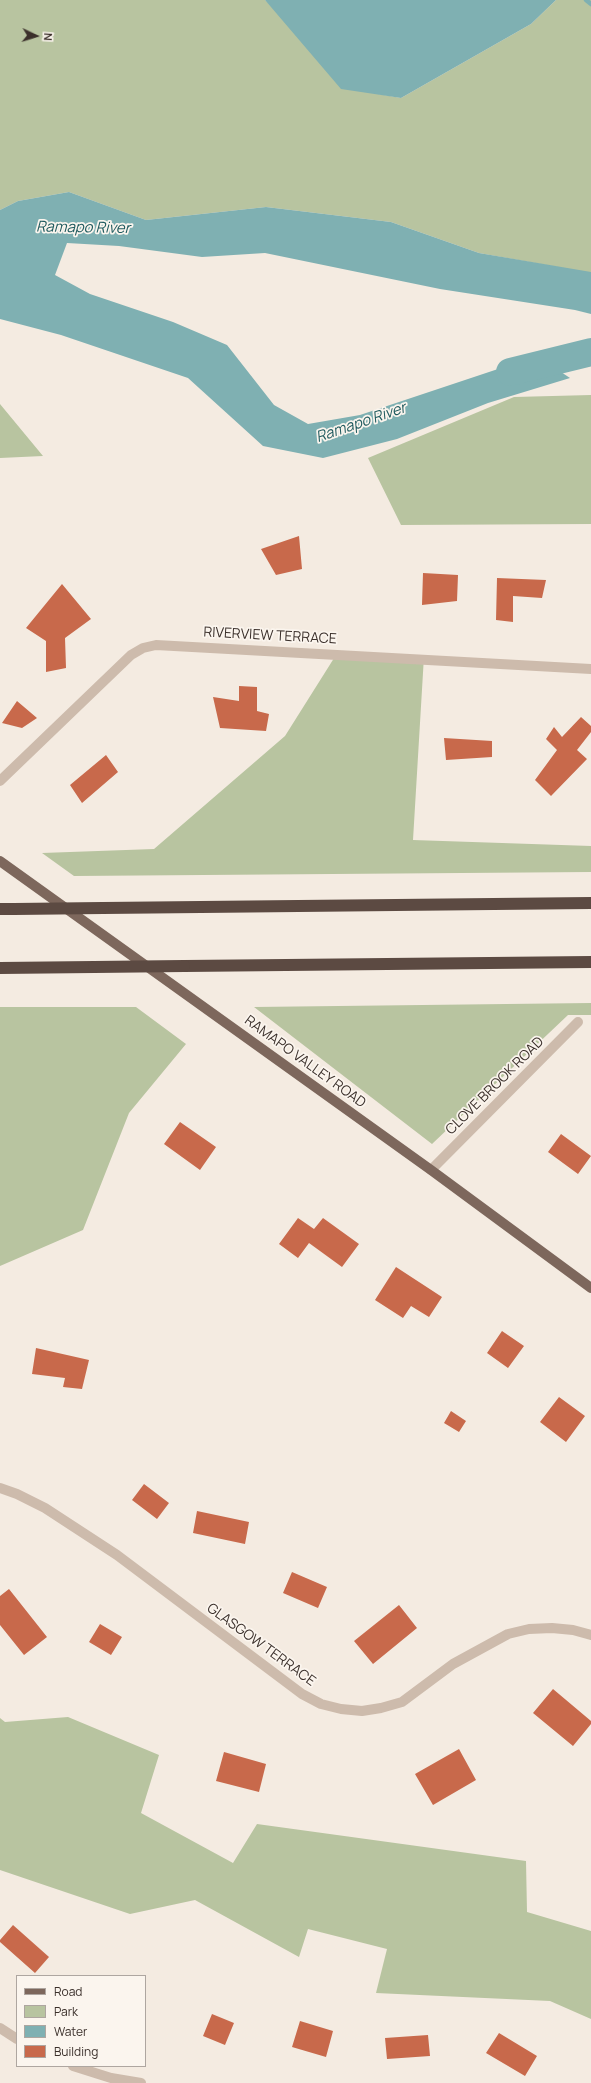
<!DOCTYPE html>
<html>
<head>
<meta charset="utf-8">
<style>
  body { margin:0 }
  #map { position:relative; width:591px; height:2083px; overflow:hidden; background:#f4ebe1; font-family:Manrope,sans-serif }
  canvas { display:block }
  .legend { position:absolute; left:16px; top:1975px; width:130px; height:92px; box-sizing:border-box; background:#fbf5ee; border:1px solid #aea6a0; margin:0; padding:5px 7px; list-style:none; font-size:12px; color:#3b302b }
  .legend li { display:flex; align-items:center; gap:8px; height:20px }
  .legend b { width:20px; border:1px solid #aea6a0 }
  .north { position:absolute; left:16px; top:16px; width:40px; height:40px; -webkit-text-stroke:3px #fbf5ee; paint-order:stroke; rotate:94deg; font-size:11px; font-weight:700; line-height:16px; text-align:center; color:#3b302b }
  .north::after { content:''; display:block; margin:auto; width:14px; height:18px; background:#3b302b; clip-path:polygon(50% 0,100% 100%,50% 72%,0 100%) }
</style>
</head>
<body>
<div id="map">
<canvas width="591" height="2083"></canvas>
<ul class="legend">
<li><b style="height:5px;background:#7d675c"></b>Road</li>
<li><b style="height:11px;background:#b8c4a0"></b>Park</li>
<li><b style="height:11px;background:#7fb0b2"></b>Water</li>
<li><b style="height:11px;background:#c8694b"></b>Building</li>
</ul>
<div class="north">N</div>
</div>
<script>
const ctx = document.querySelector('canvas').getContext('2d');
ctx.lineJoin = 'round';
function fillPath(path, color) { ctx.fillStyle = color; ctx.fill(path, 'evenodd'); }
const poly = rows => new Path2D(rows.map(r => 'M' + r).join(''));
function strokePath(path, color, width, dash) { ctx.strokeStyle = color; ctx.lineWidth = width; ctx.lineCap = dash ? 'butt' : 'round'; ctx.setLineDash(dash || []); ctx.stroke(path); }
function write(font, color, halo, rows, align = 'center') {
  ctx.font = font + ' Manrope,sans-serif'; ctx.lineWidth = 3.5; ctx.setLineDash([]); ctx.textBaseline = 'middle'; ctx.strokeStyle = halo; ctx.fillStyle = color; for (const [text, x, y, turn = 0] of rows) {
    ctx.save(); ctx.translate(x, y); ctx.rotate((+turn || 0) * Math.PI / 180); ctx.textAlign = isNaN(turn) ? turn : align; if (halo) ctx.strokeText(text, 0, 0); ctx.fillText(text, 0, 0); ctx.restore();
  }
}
const green = poly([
  [0,0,265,0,373,93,401,98,531,24,556,0,591,0,591,273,479,253,391,222,266,207,146,220,69,192,18,201,0,210],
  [591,395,591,524,401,525,368,458,514,397],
  [0,404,43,456,0,458],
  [336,655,424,656,413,840,591,846,591,872,74,876,42,853,154,849,285,736],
  [591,1003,591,1015,568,1015,432,1144,254,1007],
  [0,1007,136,1007,186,1044,129,1113,83,1230,0,1266],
  [68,1717,159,1755,141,1813,233,1863,257,1824,526,1861,527,1912,591,1931,591,2019,550,2001,376,1993,387,1949,308,1929,299,1957,195,1900,130,1914,0,1870,0,1718,5,1722]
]);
const water = poly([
  [265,0,556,0,531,24,401,98,341,89],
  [69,192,146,220,266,207,391,222,479,253,591,272,591,314,575,310,440,289,265,253,202,257,119,246,67,243,55,275,90,294,173,322,227,345,274,405,308,424,360,415,537,356,570,378,488,403,397,439,323,458,263,446,188,378,61,335,0,319,0,210,18,201]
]);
const stream = poly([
  [586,0,591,4]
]);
const river = poly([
  [510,372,591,352]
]);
const building = poly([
  [299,536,302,569,276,575,261,549],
  [423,573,458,575,457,601,422,605],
  [497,578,546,580,542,598,513,596,513,622,496,620],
  [62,584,91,619,65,638,66,668,46,672,46,641,26,628],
  [239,686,257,687,257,711,269,714,266,731,220,728,213,697,239,701],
  [17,701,37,718,22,728,2,723],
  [581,717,591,726,591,732,577,750,587,759,551,796,535,780,557,750,546,739,554,727,562,737],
  [444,738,492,741,492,757,446,760],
  [106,755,118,772,82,803,70,785],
  [180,1122,216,1147,200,1170,164,1144],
  [561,1134,591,1156,578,1174,548,1152],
  [298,1218,314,1229,323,1218,359,1244,342,1267,309,1243,298,1258,279,1244],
  [396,1267,442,1297,429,1317,411,1306,403,1318,375,1300],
  [502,1331,524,1346,508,1368,487,1353],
  [36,1348,89,1360,82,1389,63,1387,65,1378,32,1374],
  [559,1397,585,1416,566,1442,540,1422],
  [451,1411,466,1421,459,1432,444,1423],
  [144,1484,169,1503,157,1519,132,1500],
  [197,1511,249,1522,245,1544,193,1533],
  [292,1572,327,1587,318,1608,283,1593],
  [9,1589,47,1637,24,1655,0,1625,0,1596],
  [399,1605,417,1628,373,1664,354,1641],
  [100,1624,122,1637,111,1655,89,1642],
  [553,1689,591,1721,591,1724,573,1746,533,1713],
  [459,1749,476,1780,433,1805,415,1774],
  [224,1752,266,1764,259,1792,216,1781],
  [13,1925,49,1957,35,1973,0,1942,0,1940],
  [212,2014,234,2023,225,2045,203,2036],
  [300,2021,333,2031,326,2057,292,2047],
  [499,2033,537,2056,525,2076,486,2053],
  [428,2035,430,2056,387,2059,385,2038]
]);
const minor = poly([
  [0,781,131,655,143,648,156,645,591,669],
  [431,1170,578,1022],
  [0,1488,17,1494,45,1508,117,1555,302,1694,321,1704,341,1709,362,1711,381,1708,402,1702,453,1664,508,1634,529,1629,552,1628,573,1630,591,1635],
  [0,2028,17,2039],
  [73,2066,111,2078,141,2083]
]);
const primary = poly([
  [0,861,431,1170,591,1288]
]);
const motorway = poly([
  [103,908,591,903],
  [0,909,14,909],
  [184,966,591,962],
  [0,968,94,967]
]);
const motorwayBridge = poly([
  [14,909,103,908],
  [94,967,184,966]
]);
const streetNames = [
  ["RIVERVIEW TERRACE",270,636,3],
  ["RAMAPO VALLEY ROAD",305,1062,36],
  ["CLOVE BROOK ROAD",495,1086,-45],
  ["GLASGOW TERRACE",261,1645,36]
];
const waterNames = [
  ["Ramapo River",83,228,1],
  ["Ramapo River",361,423,-19]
];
fillPath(green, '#b8c4a0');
fillPath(water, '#7fb0b2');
strokePath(stream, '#7fb0b2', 4.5);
strokePath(river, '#7fb0b2', 28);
fillPath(building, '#c8694b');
strokePath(minor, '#cdbbac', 10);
strokePath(primary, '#7d675c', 10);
strokePath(motorway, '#5c4a42', 12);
strokePath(motorwayBridge, '#5c4a42', 12);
write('14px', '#3b302b', '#fbf5ee', streetNames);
write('italic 15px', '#1f5a5e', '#fbf5ee', waterNames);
</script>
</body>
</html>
